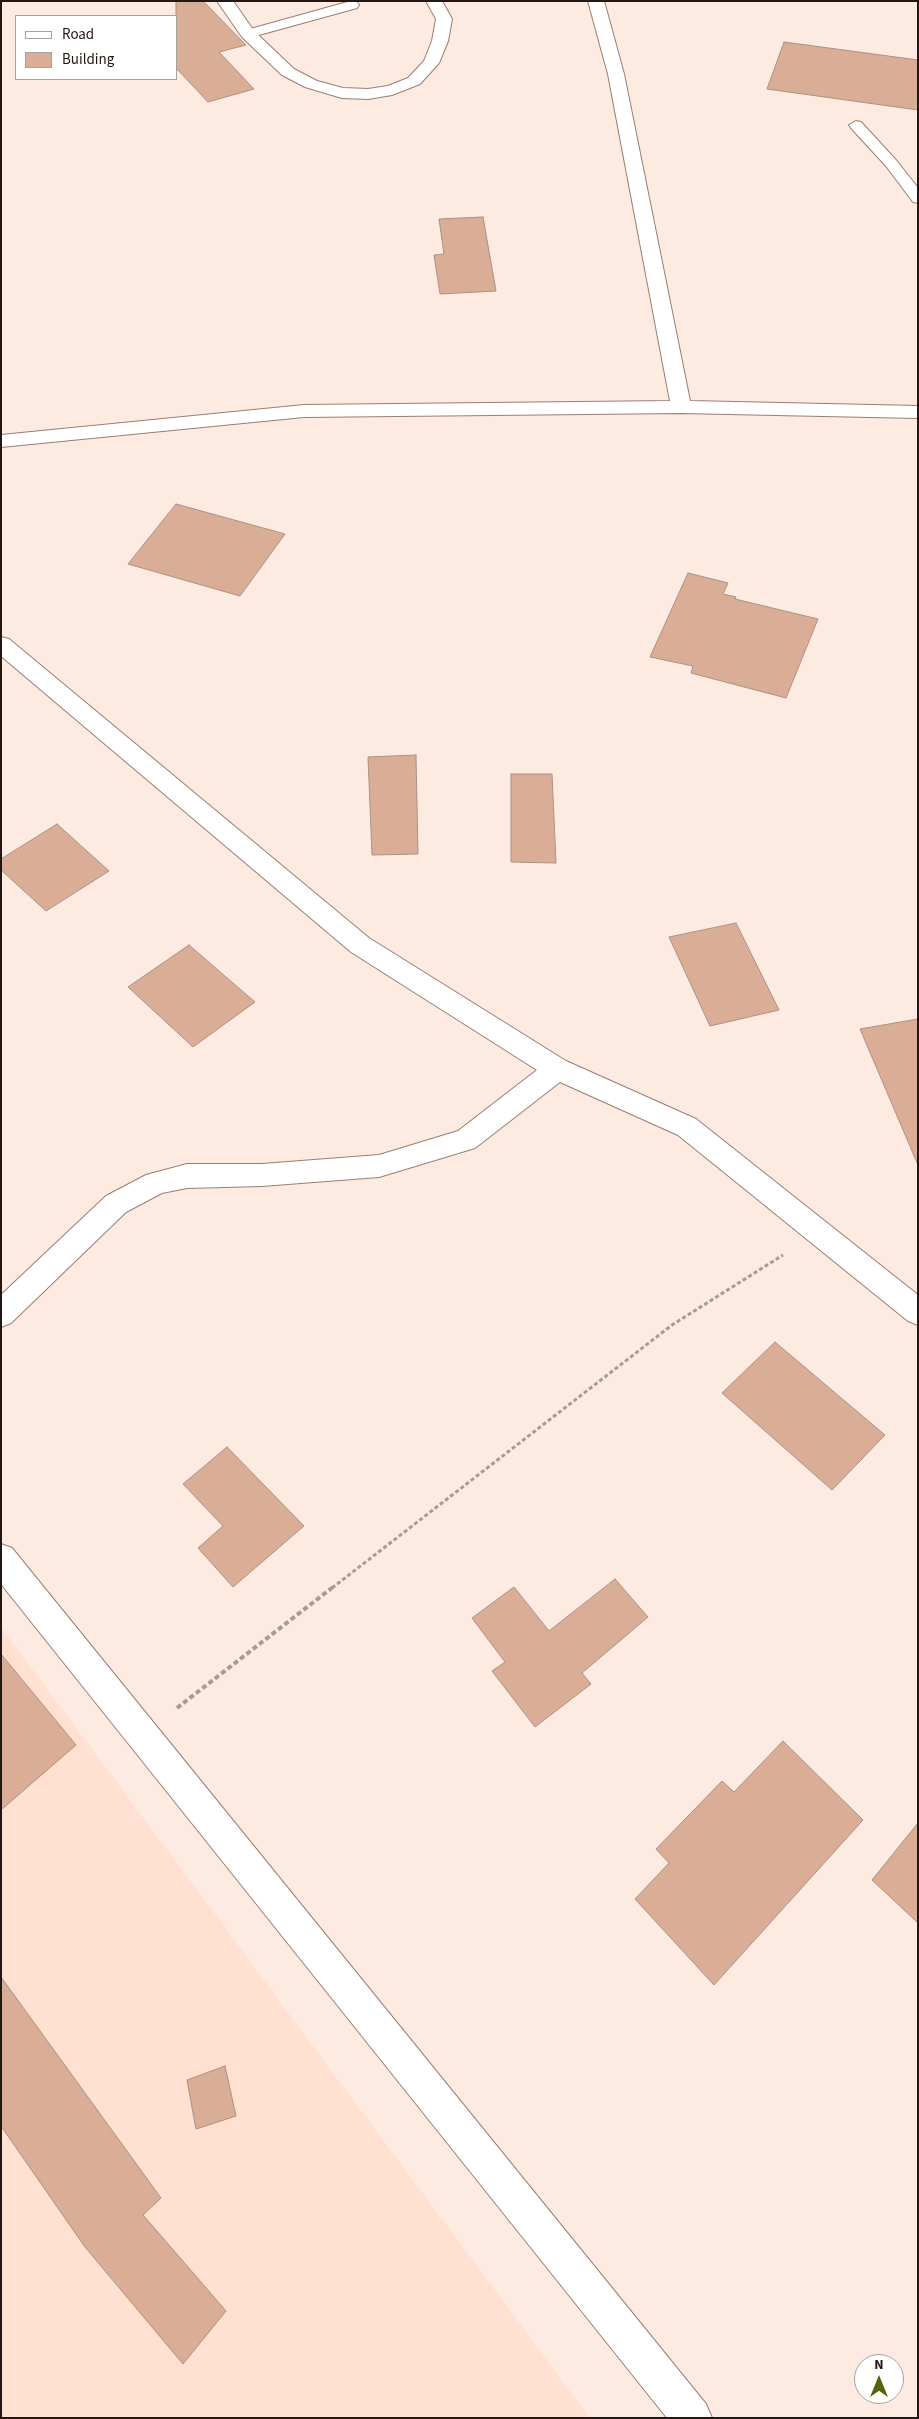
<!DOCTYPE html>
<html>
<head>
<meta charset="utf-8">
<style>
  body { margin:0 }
  #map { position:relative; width:919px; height:2419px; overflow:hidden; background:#fdeae1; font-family:"Source Sans 3",sans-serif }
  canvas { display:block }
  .frame { position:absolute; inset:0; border:2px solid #221712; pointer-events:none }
  .legend { position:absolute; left:15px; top:15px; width:162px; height:65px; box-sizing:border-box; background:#fff; border:1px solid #a7a2a0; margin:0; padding:6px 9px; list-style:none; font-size:15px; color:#221712 }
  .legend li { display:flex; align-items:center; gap:10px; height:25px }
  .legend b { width:25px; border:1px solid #a7a2a0 }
  .north { position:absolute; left:854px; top:2354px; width:50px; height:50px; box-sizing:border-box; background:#fff; border:1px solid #a7a2a0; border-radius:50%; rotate:0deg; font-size:14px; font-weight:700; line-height:20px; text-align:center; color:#221712 }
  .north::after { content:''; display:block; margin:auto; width:18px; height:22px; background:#556409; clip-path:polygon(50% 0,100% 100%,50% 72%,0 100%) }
</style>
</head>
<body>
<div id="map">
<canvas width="919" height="2419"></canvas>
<div class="frame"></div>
<ul class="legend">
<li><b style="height:6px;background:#fff"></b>Road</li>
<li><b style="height:14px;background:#daad97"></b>Building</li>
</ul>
<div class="north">N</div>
</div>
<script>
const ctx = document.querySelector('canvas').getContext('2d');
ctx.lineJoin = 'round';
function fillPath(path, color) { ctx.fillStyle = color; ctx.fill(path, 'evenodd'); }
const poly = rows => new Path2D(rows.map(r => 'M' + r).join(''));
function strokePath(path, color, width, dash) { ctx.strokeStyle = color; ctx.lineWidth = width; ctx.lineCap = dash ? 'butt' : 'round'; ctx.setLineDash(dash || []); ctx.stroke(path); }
const built = poly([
  [1,1627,590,2418,1,2418]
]);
const building = poly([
  [176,1,203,1,246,45,219,52,254,89,208,102,176,68,176,1],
  [784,42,918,60,918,110,767,89,784,42],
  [483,217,496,291,440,294,434,255,444,254,439,219,483,217],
  [176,504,285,534,240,596,128,564,176,504],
  [688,573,728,583,723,594,736,597,735,599,818,619,786,698,691,673,693,666,650,657,688,573],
  [416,755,418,854,372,855,368,757,416,755],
  [511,774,552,774,556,863,511,862,511,774],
  [57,824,109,871,46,911,1,870,1,859,57,824],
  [736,923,779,1010,710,1026,669,937,736,923],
  [189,945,255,1002,193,1047,128,987,189,945],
  [918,1019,918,1165,860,1029,918,1019],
  [775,1342,885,1435,832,1490,722,1393,775,1342],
  [227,1447,304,1526,233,1587,198,1548,223,1526,183,1484,227,1447],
  [615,1579,648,1617,582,1673,591,1684,535,1727,492,1671,505,1662,472,1618,514,1587,549,1631,615,1579],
  [1,1654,76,1745,1,1810,1,1654],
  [783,1741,863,1820,714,1985,635,1899,669,1863,656,1849,722,1781,734,1792,783,1741],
  [918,1823,918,1923,872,1880,918,1823],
  [1,1977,161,2198,143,2215,226,2311,183,2364,85,2247,1,2126,1,1977],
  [225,2066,236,2116,196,2129,187,2080,225,2066]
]);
const pathFar1 = poly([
  [332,1588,672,1325,783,1255]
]);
const path = poly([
  [177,1708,333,1587]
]);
const service = poly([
  [351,1,357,2,359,5,357,8,248,38,241,34,243,31,351,1],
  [856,121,861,122,896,160,918,188,918,203,913,202,886,166,851,128,849,125,856,121]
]);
const minor = poly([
  [217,1,233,1,254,31,294,69,317,81,343,88,368,89,388,86,408,78,424,61,432,41,436,19,426,1,442,1,452,19,448,41,439,63,420,84,392,95,368,99,342,98,305,87,282,75,242,37,217,1],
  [588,1,604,1,624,74,690,401,918,406,918,418,681,413,304,417,1,447,1,435,304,405,670,401,608,74,588,1],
  [1,637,9,639,369,938,566,1061,696,1119,918,1295,918,1325,908,1321,678,1135,560,1082,475,1148,379,1177,262,1186,187,1188,162,1193,126,1212,11,1323,1,1327,1,1295,106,1196,146,1175,187,1164,262,1164,379,1155,458,1131,537,1070,351,952,1,656,1,637],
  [1,1544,12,1548,706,2404,712,2418,667,2418,1,1584,1,1544]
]);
fillPath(built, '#ffe0d1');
fillPath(building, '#daad97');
strokePath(building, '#ac9082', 1);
strokePath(service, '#9a7e71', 2);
strokePath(minor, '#9a7e71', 2);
strokePath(pathFar1, '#aa9a92', 3, [4, 2.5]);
strokePath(path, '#aa9a92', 4, [5, 3]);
fillPath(service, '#fff');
fillPath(minor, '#fff');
</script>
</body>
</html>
